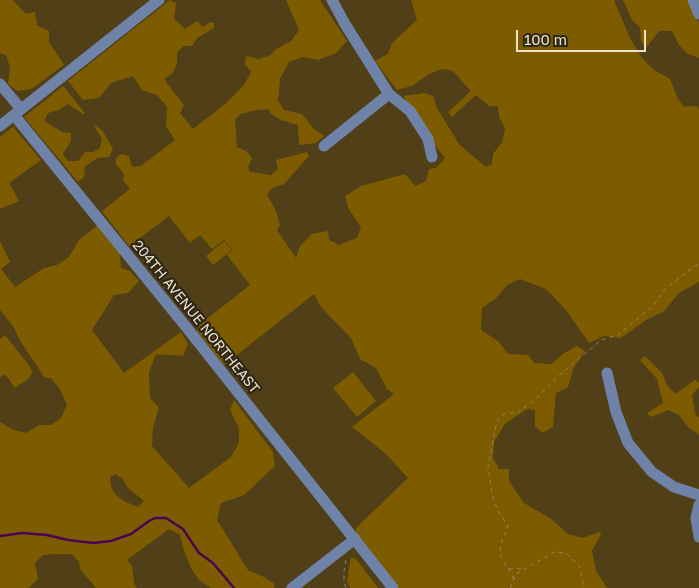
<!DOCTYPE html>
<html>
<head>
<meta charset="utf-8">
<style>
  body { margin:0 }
  #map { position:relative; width:699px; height:588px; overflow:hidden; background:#513f17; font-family:"Golos Text",sans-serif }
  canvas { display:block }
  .scale { position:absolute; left:516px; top:30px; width:130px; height:22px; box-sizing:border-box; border:2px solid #ece1cb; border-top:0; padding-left:6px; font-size:15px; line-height:18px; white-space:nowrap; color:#ece1cb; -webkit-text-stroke:4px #2f2716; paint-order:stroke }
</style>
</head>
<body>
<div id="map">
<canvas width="699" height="588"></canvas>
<div class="scale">100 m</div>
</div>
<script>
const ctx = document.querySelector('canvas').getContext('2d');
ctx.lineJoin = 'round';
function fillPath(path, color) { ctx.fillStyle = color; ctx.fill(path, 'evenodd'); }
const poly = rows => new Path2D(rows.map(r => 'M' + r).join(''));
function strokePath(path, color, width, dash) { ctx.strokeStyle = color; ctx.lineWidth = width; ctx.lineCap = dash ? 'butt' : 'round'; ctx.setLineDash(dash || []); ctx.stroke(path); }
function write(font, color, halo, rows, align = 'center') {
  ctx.font = font + ' "Golos Text",sans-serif'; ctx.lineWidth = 4.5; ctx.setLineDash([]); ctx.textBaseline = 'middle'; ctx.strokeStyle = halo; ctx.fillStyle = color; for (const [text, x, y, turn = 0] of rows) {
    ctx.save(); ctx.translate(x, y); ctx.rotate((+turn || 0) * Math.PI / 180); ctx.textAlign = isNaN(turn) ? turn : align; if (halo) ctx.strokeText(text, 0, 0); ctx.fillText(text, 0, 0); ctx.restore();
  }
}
const green = poly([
  [0,0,13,0,26,14,35,12,37,25,49,31,49,42,64,65,31,89,17,91,8,84,10,67,6,55,0,53],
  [170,0,176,3,174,19,185,29,197,21,203,27,210,22,214,23,214,28,197,38,192,46,183,46,177,53,177,64,172,74,165,78,166,82,184,105,180,113,193,129,225,104,244,85,251,72,245,64,246,56,259,59,271,55,276,49,291,41,299,30,286,0,320,0,347,41,336,53,318,60,303,57,289,62,280,79,278,100,284,110,302,114,313,128,324,136,316,143,299,145,298,125,281,120,271,114,268,109,256,110,241,114,235,119,237,147,246,151,252,158,248,168,250,172,271,175,278,169,276,160,307,152,309,156,284,184,272,188,267,195,276,211,280,225,277,230,296,258,300,246,312,234,328,231,329,240,339,245,357,238,361,227,348,208,345,196,361,186,405,174,415,186,426,181,429,169,436,168,445,158,434,144,405,101,404,96,424,93,433,96,437,108,459,144,486,167,492,164,493,154,502,142,505,128,499,117,498,106,489,106,476,95,452,117,448,112,471,91,453,71,442,69,429,74,412,86,397,90,375,61,388,54,392,43,417,20,411,0,614,0,630,38,642,58,654,70,670,79,678,99,684,107,697,106,699,109,699,282,679,293,664,311,646,320,621,338,604,336,589,343,566,310,546,289,520,279,507,285,496,298,482,308,481,330,498,341,508,354,528,355,534,363,551,364,564,353,577,346,585,351,574,367,568,387,556,393,553,427,542,433,535,426,535,410,527,409,505,424,494,442,493,458,499,469,509,469,509,481,524,503,550,518,568,534,582,538,600,532,601,534,592,551,596,571,607,588,397,588,356,536,356,528,408,478,385,453,352,427,394,394,387,389,376,368,360,359,351,338,320,306,314,294,224,365,197,331,199,325,250,285,227,255,233,250,224,240,212,249,200,235,190,243,169,216,129,246,102,211,130,189,123,180,124,174,115,163,117,157,122,154,129,156,132,167,141,166,175,140,166,126,167,107,157,95,142,90,133,76,111,83,99,98,83,100,68,81],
  [623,0,689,0,699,23,699,58,688,54,679,45,672,31,659,31,646,48,641,41,640,27,632,20],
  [63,86,85,113,83,114,68,104,59,110,48,113,44,121,62,132,71,133,71,141,63,154,68,161,78,161,85,152,93,152,100,148,102,139,93,124,102,130,113,149,109,157,98,158,85,166,84,177,78,182,24,117],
  [13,127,41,160,9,183,19,201,0,209,0,137],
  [98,225,120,253,121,268,130,271,139,281,128,293,114,295,92,330,124,373,181,332,188,344,183,356,156,354,149,372,150,398,159,408,153,427,152,446,189,488,231,457,239,443,239,428,230,410,234,400,273,452,275,466,244,495,221,503,217,520,248,570,264,577,275,584,274,588,211,588,199,580,192,570,183,548,180,535,169,529,127,560,132,566,134,583,137,588,96,588,80,569,79,562,72,554,58,554,43,555,35,563,38,579,28,588,0,588,0,422,14,430,26,433,39,425,51,425,61,418,67,405,60,389,51,378,45,378,21,342,13,326,0,310,0,241,10,262,1,269,15,287,44,268,57,265,69,257,79,240],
  [116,474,123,479,127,487,144,501,138,507,124,501,115,494,111,487,110,477],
  [224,241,232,250,213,265,206,256],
  [5,335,31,368,32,373,28,379,15,388,5,374,0,377,0,339],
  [645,356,662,373,667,385,675,394,695,380,699,383,699,387,692,395,695,413,699,418,699,435,689,428,679,415,668,410,651,417,647,413,663,403,657,379,640,360],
  [353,372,376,401,357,417,333,388],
  [351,557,356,559,378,588,350,588,347,581]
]);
const stream = poly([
  [0,536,22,533,47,535,68,540,93,543,111,541,131,534,149,521,155,518,166,518,183,529,199,553,213,563,234,588]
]);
const path = poly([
  [346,560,344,571,344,582,346,588],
  [509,569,517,568,522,570],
  [514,579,500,555,501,544,508,526,498,511,492,494,488,466,497,421,506,413,517,413,536,399,555,379,601,340,618,335,653,306,666,288,699,263],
  [510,588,516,574,554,552,566,553,580,567,584,588]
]);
const minor = poly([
  [332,0,345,24,389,94,410,111,428,139,432,157],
  [693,0,699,14],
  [0,84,21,109],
  [14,115,187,328,393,588],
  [0,126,159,0],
  [324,146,389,94],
  [607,373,616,412,628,443,652,472,674,487,699,495],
  [699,505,696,518,699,537],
  [292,588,355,539]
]);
const streetNames = [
  ["204TH AVENUE NORTHEAST",196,317,51]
];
fillPath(green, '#7d5c00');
strokePath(stream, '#4b0452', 2.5);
strokePath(path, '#928363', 1, [4, 4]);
strokePath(minor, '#6f82a7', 11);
write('14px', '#ece1cb', '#2f2716', streetNames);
</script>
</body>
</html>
